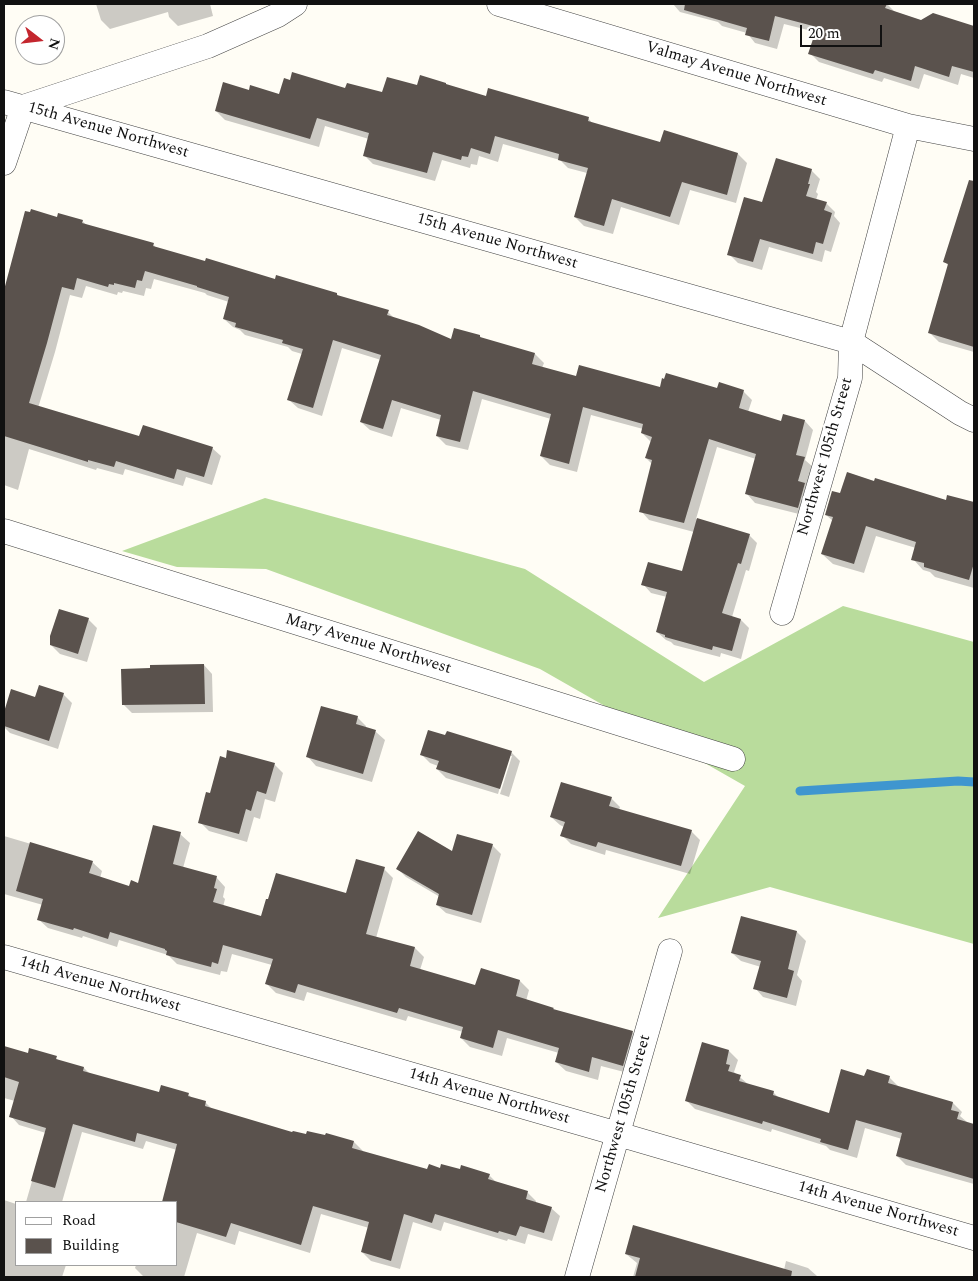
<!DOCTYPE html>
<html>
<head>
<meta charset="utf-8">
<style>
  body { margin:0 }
  #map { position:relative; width:978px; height:1281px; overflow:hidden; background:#fffdf5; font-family:Spectral,serif }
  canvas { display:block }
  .frame { position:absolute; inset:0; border:5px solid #111; pointer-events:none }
  .legend { position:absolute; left:15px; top:1201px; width:162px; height:65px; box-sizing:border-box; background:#fff; border:1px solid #a0a0a0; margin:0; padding:6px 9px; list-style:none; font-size:15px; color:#111 }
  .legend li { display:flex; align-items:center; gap:10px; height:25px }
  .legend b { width:25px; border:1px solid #a0a0a0 }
  .north { position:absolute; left:15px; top:15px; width:50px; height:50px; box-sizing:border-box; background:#fff; border:1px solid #a0a0a0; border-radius:50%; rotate:106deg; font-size:14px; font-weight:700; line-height:20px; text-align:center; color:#111 }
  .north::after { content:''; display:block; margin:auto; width:18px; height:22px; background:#c4262e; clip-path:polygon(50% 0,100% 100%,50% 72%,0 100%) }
  .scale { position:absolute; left:800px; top:25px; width:82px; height:22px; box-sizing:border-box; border:2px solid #111; border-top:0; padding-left:6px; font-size:15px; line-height:18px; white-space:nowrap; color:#111; -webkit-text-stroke:4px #fff; paint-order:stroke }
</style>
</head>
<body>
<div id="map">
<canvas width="978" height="1281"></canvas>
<div class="frame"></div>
<ul class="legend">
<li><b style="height:6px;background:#fff"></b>Road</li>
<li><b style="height:14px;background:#5a524d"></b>Building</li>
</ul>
<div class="north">N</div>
<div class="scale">20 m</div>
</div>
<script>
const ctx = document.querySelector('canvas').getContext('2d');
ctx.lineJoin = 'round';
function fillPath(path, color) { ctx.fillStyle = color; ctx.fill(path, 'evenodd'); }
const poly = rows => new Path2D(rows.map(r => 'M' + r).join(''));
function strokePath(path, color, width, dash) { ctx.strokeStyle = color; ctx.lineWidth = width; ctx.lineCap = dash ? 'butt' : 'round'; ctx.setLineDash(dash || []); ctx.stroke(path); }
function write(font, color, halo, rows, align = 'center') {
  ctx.font = font + ' Spectral,serif'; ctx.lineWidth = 5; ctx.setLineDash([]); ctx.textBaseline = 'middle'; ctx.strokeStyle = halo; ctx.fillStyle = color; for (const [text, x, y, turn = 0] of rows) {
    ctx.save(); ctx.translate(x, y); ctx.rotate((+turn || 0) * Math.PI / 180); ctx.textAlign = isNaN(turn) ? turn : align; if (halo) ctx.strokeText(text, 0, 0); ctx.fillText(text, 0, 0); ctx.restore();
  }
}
const forest = poly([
  [265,498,525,569,704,682,843,606,974,642,974,944,770,887,658,918,745,786,540,669,266,569,177,567,122,551]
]);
const shadow = poly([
  [96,4,210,4,213,16,178,26,169,17,168,12,110,29,101,20],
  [673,4,887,4,896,13,922,21,934,15,974,28,974,78,961,74,958,85,924,74,919,89,884,78,882,82,819,62,810,53,816,32,784,24,777,49,755,43,747,33,722,26,718,22,680,12],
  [448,86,487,97,588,118,593,124,661,143,665,131,738,154,747,163,736,203,690,190,679,225,621,207,613,234,584,226,575,217,587,173,568,168,560,160,503,144,498,162,479,156,477,165,471,164,470,168,442,160,435,181,373,164,364,155,369,139,325,126,319,147,225,120,216,111,249,91,280,95,346,90,383,94,418,87],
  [811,170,820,179,816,192,818,194,816,200,826,203,835,212,834,216,840,223,831,252,825,250,822,262,769,247,762,270,738,263,729,254,763,204],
  [965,206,974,209,974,352,939,342,930,333,949,266,945,262],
  [26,213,58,219,82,221,88,226,153,244,157,249,276,280,337,294,339,297,388,312,395,319,452,341,480,336,482,339,535,354,544,363,542,368,577,378,661,388,743,391,752,400,748,412,782,423,805,421,813,430,805,460,813,467,807,516,755,503,747,494,756,459,717,447,696,519,749,535,757,543,749,571,746,570,732,617,741,620,749,628,741,659,721,653,720,657,674,645,671,642,666,640,657,632,667,597,651,593,643,584,682,573,694,532,649,520,641,511,652,464,646,458,651,442,642,433,643,429,591,415,577,472,550,465,541,456,551,419,482,399,468,450,446,445,437,436,441,420,401,408,392,437,370,430,361,422,381,360,342,348,322,416,298,408,289,400,302,354,292,351,288,347,245,335,240,330,233,327,224,319,229,302,207,295,205,293,154,279,151,289,146,288,144,296,123,291,122,293,118,292,117,295,86,286,82,298,70,295,55,352,38,408,140,438,212,448,221,456,212,485,186,477,183,486,125,469,123,475,97,468,96,470,29,449,18,490,4,485,4,331,5,326,4,324,4,295],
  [841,495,947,501,948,497,974,504,974,588,935,577,930,572,923,570,913,559,916,548,876,536,864,573,833,564,822,554,833,521,826,515],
  [88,619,97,628,87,662,60,654,51,645],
  [204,665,212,674,213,712,132,713,123,704],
  [12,691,36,698,63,694,72,703,58,749,10,733,4,727,4,716],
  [357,717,366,726,366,728,376,732,385,740,372,782,316,766,308,757],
  [511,752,520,761,509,797,500,794,512,756,509,756,498,794,446,778,437,769,438,766,430,763,422,755],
  [274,764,283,773,275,802,265,799,260,819,254,817,247,842,209,831,200,822,210,795],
  [611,798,620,807,619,810,691,831,700,840,690,874,606,850,605,855,571,844,562,835,564,827,560,825,551,817],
  [180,834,190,843,183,868,216,877,225,887,223,897,225,899,223,907,262,918,347,895,384,869,393,878,376,938,415,948,424,957,420,970,476,987,520,981,529,990,526,1001,553,1009,555,1011,632,1032,641,1042,632,1074,601,1066,598,1080,566,1071,556,1062,559,1053,507,1038,502,1056,470,1047,461,1038,463,1032,408,1016,406,1021,307,992,304,1001,276,993,267,984,272,965,232,954,227,972,221,971,220,975,177,964,168,955,119,940,117,947,83,936,82,938,48,928,38,919,43,905,4,894,4,836,92,862,102,871,100,878,130,888,139,884],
  [492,845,501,854,481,923,446,913,437,905,440,897,406,877,398,869,453,853],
  [742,918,797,932,806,941,797,975,802,981,796,1006,763,997,755,988,761,967,741,961,732,953],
  [702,1044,729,1051,738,1060,734,1072,749,1085,773,1092,780,1099,830,1114,865,1078,889,1077,898,1086,898,1087,953,1103,962,1112,960,1116,967,1122,966,1124,974,1126,974,1184,906,1165,897,1156,902,1139,865,1128,857,1158,830,1150,826,1146,772,1129,771,1132,695,1109,686,1100],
  [4,1047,29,1055,56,1058,59,1061,84,1068,90,1074,160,1094,188,1094,193,1099,205,1102,212,1109,293,1134,326,1137,327,1135,354,1142,363,1151,362,1152,428,1171,441,1169,489,1175,498,1184,527,1192,536,1201,536,1203,551,1208,560,1216,552,1241,528,1234,525,1244,508,1239,507,1241,444,1222,441,1231,413,1222,400,1269,371,1261,362,1252,369,1228,321,1214,310,1253,239,1231,235,1245,197,1233,184,1277,144,1277,135,1268,136,1265,176,1265,176,1202,163,1202,177,1150,146,1141,143,1149,82,1132,62,1202,26,1202,46,1133,19,1125,11,1116,15,1101,4,1098],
  [4,1200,16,1204,16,1265,66,1265,62,1277,4,1277],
  [626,1254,784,1270,786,1261,808,1268,817,1276,633,1277,637,1263]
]);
const stream = poly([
  [800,791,958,781,974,782]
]);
const building = poly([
  [685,4,887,4,885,8,921,20,933,13,974,26,974,72,952,66,949,77,915,66,911,81,875,70,873,74,808,54,817,27,775,16,769,41,745,35,747,28,684,10],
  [292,72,345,88,347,83,382,92,387,77,417,85,420,75,446,83,446,84,486,96,488,88,589,117,588,121,660,142,664,130,738,153,727,195,682,182,670,217,612,199,604,226,574,217,588,168,558,160,559,154,495,136,490,154,471,148,468,157,462,156,461,160,433,152,427,173,363,156,369,133,317,118,310,139,215,111,223,82,249,90,250,85,279,94,284,78,290,80],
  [776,158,812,169,808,184,810,184,806,196,827,202,824,210,832,213,823,244,816,242,813,254,760,239,753,262,727,255,744,197,762,202],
  [969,180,974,181,974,347,928,333,948,264,943,262],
  [31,209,57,217,58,213,83,220,82,223,154,243,153,246,205,261,206,258,275,279,276,275,337,293,337,295,389,310,387,315,419,325,451,339,454,328,480,335,480,337,535,353,532,364,576,376,579,365,660,387,662,378,664,379,666,373,717,388,719,382,744,390,739,408,781,421,783,414,805,420,796,455,805,457,798,481,805,483,798,508,745,494,756,454,709,439,684,523,639,512,652,460,645,458,652,437,641,433,643,424,583,407,569,464,540,456,551,414,473,391,460,442,436,436,441,415,392,400,383,429,360,422,381,355,333,340,313,408,287,400,303,349,282,343,283,340,235,327,236,323,223,319,229,297,197,287,197,286,145,271,142,281,137,280,135,288,114,283,114,285,109,284,108,287,77,278,74,290,62,287,47,343,29,403,139,436,143,425,213,447,204,477,177,469,174,479,116,461,114,467,88,460,88,462,4,436,4,290,25,211,30,212],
  [847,472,874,481,875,478,946,500,947,495,974,502,974,563,969,580,924,567,924,563,911,560,916,542,866,526,854,564,821,554,833,517,825,515,832,491,840,493],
  [697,518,750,534,741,564,738,563,722,613,741,619,732,651,713,646,712,650,665,637,665,635,656,632,667,592,641,585,648,562,682,571],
  [59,609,89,618,78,654,50,645,50,636],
  [204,664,205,704,122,705,121,669,150,668,150,665],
  [39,685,64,693,49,741,4,726,4,712,11,689,35,697],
  [321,706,358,716,356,724,376,730,363,774,306,757],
  [428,730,445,735,447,731,512,751,500,789,436,769,439,761,420,755],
  [227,750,275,763,266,794,257,791,251,811,246,809,239,834,198,823,206,792,210,793,220,756,226,758],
  [561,782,612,797,609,806,692,830,681,866,598,842,596,847,560,836,565,822,550,817],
  [153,825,181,832,173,864,217,876,214,888,217,889,213,902,261,916,266,899,268,899,276,873,346,893,356,859,385,867,366,934,415,947,410,966,475,985,481,968,520,980,516,996,554,1008,553,1009,633,1031,623,1066,592,1057,589,1072,555,1062,559,1048,498,1030,493,1048,460,1038,463,1027,399,1008,397,1013,298,984,295,993,265,984,273,959,223,945,218,964,212,962,211,967,166,955,167,951,165,950,165,949,110,932,108,939,74,928,73,930,37,920,43,899,16,891,30,842,93,861,89,873,129,886,131,880,138,883],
  [418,831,452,851,457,834,493,844,472,915,436,905,439,894,396,869],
  [741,916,797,931,788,969,794,971,787,998,753,989,761,961,731,953],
  [702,1042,729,1050,726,1064,730,1065,728,1071,741,1075,739,1081,774,1091,773,1095,829,1113,841,1069,864,1076,867,1069,890,1076,888,1083,953,1102,951,1110,959,1112,957,1119,974,1124,974,1179,896,1156,902,1133,856,1120,848,1150,820,1142,821,1139,763,1121,762,1124,685,1101],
  [4,1046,28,1053,29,1048,57,1056,56,1059,84,1067,83,1071,159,1092,161,1085,189,1093,188,1096,206,1101,205,1106,292,1132,293,1131,306,1134,307,1131,325,1135,326,1133,354,1141,352,1148,427,1169,429,1164,440,1168,441,1164,460,1169,461,1165,490,1174,488,1179,528,1191,526,1199,552,1207,544,1233,520,1226,516,1236,499,1231,498,1233,435,1214,432,1223,404,1214,391,1261,361,1252,369,1222,313,1206,301,1245,231,1223,226,1237,176,1222,176,1202,162,1202,177,1144,137,1133,135,1142,73,1124,55,1188,31,1181,46,1128,9,1117,19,1082,4,1077],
  [633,1225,792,1271,791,1277,635,1277,640,1258,625,1254]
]);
const street = poly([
  [499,4,908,126,974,139],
  [4,102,851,342,960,413,974,420],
  [4,163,23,107,208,46,278,15,295,4],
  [4,531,733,759],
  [782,613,850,378,851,342,908,126],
  [4,957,618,1134,974,1238],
  [577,1277,670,951]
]);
const streetNames = [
  ["Valmay Avenue Northwest",736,75,17],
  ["15th Avenue Northwest",108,131,16],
  ["15th Avenue Northwest",497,242,16],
  ["Northwest 105th Street",826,457,-74],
  ["Mary Avenue Northwest",368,645,17],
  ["14th Avenue Northwest",100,985,16],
  ["14th Avenue Northwest",489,1097,16],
  ["Northwest 105th Street",624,1114,-74],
  ["14th Avenue Northwest",878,1210,16]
];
fillPath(forest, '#b9dc9c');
fillPath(shadow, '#0003');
strokePath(stream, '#3f96cf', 9);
fillPath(building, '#5a524d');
strokePath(street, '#444', 25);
strokePath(street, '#fff', 24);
write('16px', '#111', '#fff', streetNames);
</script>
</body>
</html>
